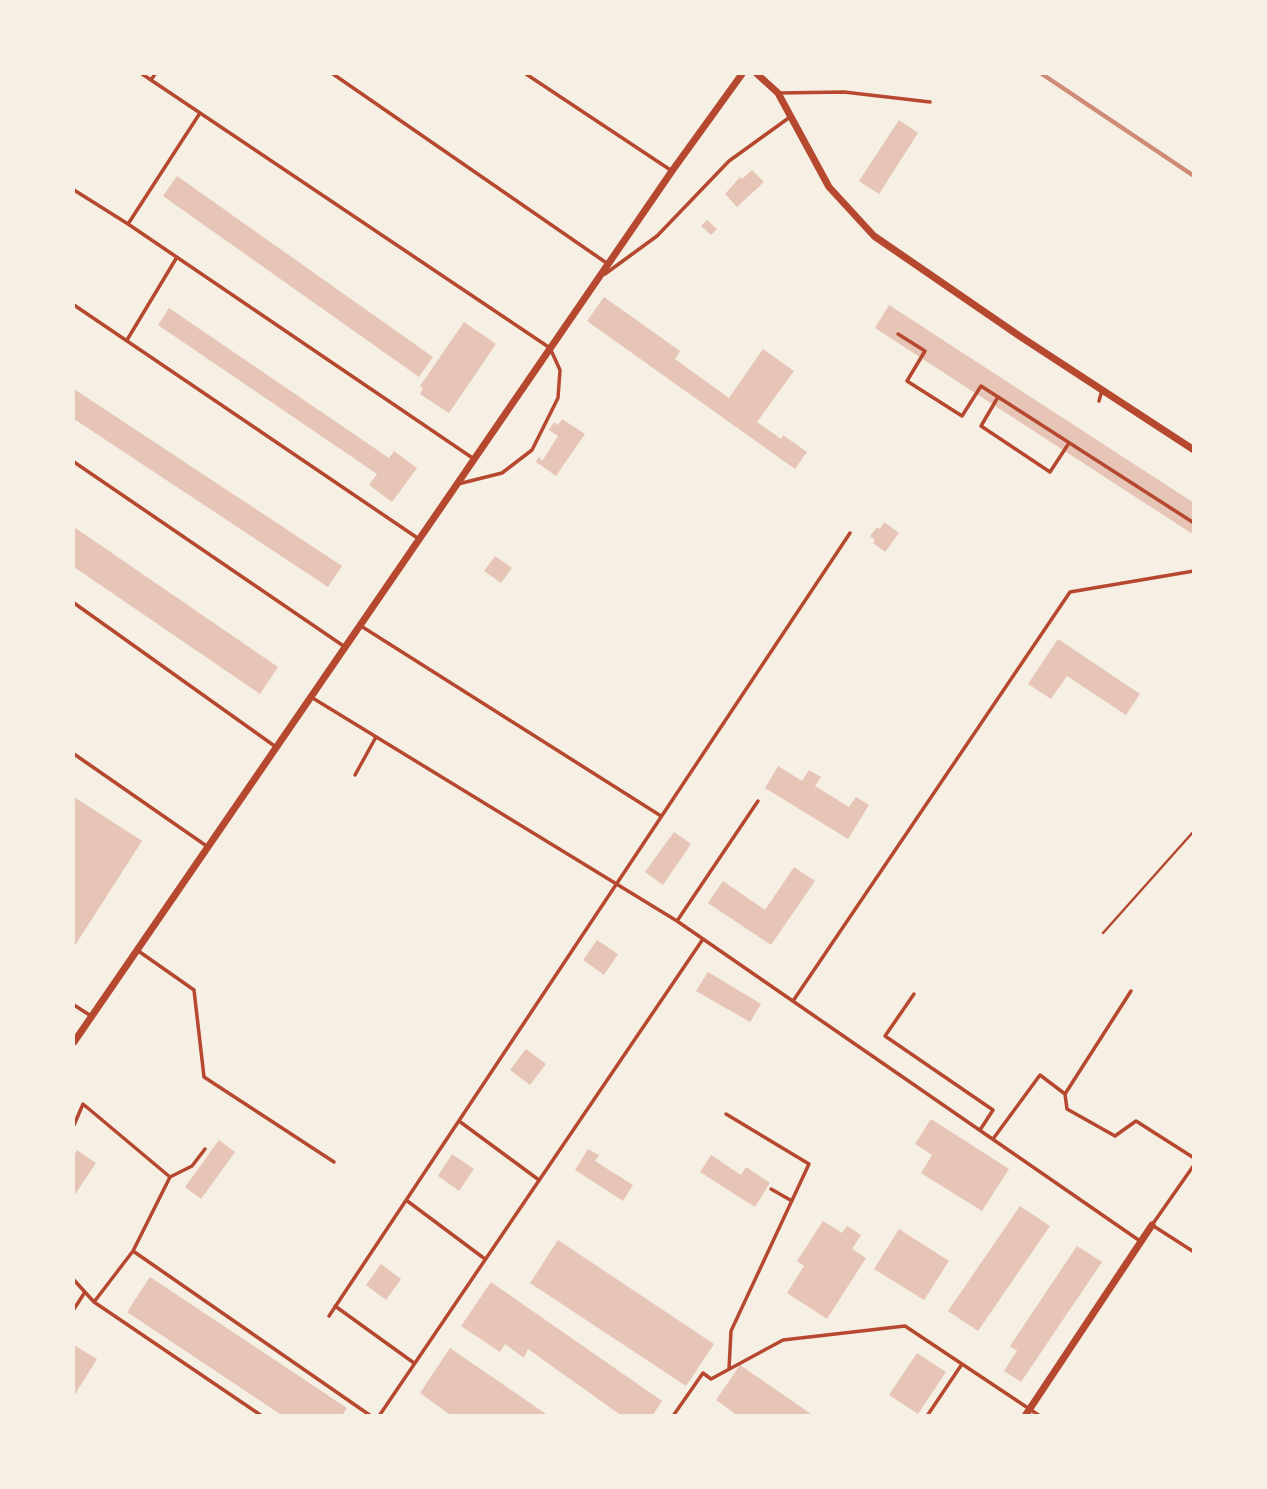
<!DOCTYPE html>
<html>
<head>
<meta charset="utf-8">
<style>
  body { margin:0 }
  #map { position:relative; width:1267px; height:1489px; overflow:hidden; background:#f6efe4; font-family:"Nunito Sans",sans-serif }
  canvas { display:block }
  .frame { position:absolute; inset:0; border:75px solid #f6efe4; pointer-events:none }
</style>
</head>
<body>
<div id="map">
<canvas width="1267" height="1489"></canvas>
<div class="frame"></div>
</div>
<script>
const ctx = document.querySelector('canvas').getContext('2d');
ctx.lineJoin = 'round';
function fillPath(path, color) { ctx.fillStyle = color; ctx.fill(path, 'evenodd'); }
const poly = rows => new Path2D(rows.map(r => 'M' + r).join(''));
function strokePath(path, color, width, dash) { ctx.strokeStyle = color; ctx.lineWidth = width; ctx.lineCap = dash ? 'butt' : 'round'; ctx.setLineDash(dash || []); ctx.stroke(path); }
const building = poly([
  [899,120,918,133,879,194,859,181],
  [752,170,764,182,737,207,725,194,740,177,742,179],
  [177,176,433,357,419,377,163,196],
  [707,220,717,229,711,235,701,226],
  [604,297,680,351,675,359,729,398,763,349,794,371,757,422,781,439,783,435,807,452,795,469,587,321],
  [889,305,1194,503,1194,528,1191,533,875,328],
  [169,308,389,458,394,451,417,468,392,502,369,485,377,474,158,325],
  [464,322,496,344,449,413,420,394,423,388,420,386],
  [74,389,342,566,328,587,74,419],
  [562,419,585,434,556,476,536,462,539,457,542,461,558,436,549,430,554,422,558,425],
  [884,522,899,533,885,552,873,543,875,540,870,536,877,527,880,529],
  [74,527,278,667,260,694,74,567],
  [495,556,512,568,501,583,484,571],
  [1058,639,1140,694,1126,715,1067,676,1051,699,1028,684],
  [778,766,802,781,809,770,821,777,815,786,849,807,856,797,869,805,848,839,765,788],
  [74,797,142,841,74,947],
  [674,832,691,844,663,885,645,872],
  [794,867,815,881,771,945,708,903,723,881,765,910],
  [597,940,618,954,604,975,583,960],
  [708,972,761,1004,750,1022,696,991],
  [526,1049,546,1064,530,1085,510,1070],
  [931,1119,1009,1169,982,1211,921,1173,932,1155,915,1144],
  [219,1140,235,1152,201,1199,185,1187],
  [588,1149,599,1155,595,1161,633,1185,623,1201,575,1170],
  [77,1150,96,1163,74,1196,74,1156],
  [452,1154,474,1169,459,1191,438,1176],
  [711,1155,741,1175,746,1167,770,1183,755,1207,700,1172],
  [1020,1206,1050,1226,978,1331,948,1311],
  [823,1221,842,1233,847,1226,861,1235,852,1249,866,1258,827,1319,787,1293,804,1266,797,1261],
  [899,1229,949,1261,924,1300,874,1269],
  [558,1240,714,1344,686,1386,530,1283],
  [1077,1246,1102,1262,1021,1382,1004,1371,1017,1351,1010,1346],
  [381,1264,401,1279,386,1300,366,1285],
  [150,1277,347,1408,342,1416,283,1416,127,1312],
  [491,1282,662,1401,652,1416,622,1416,528,1349,524,1358,505,1344,500,1352,461,1326],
  [74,1345,97,1359,74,1396],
  [450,1348,549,1416,452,1416,420,1393],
  [917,1353,946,1372,918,1414,889,1395],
  [740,1365,814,1416,738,1416,716,1400]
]);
const path = poly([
  [1103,933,1194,831]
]);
const service = poly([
  [142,74,550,348,560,370,558,398,532,450,502,473,458,484],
  [333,74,608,264],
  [526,74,672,171],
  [151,80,155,74],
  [778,93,844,92,930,102],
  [200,113,128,224,474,459],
  [74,190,128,224],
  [605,274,657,236,729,161,790,117],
  [74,305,419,539],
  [898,334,925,351,907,381,962,416,981,386,1194,523],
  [127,340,177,257],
  [998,397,981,426,1050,472,1069,443],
  [1099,401,1102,390],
  [74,462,345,647],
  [74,603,276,747],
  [361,626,661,816],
  [311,697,677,921,1140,1241],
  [74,754,208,847],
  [355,775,376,737],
  [677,921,758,801],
  [137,950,194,990,204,1077,334,1162],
  [1131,991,1065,1094,1067,1109,1115,1136,1136,1121,1194,1158],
  [914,994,885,1036,993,1110,980,1130],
  [793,1001,1070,592,1194,571],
  [74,1005,91,1016],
  [726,1114,809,1164,731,1331,729,1369],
  [459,1121,539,1180],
  [74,1125,83,1104,170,1177,133,1251,94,1302],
  [993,1139,1040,1075,1065,1094],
  [1194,1165,1152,1225,1194,1252],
  [170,1177,192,1166,205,1149],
  [771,1189,792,1201],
  [406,1200,485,1259],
  [133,1251,371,1416],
  [74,1280,94,1302,262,1416],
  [335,1306,414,1363],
  [74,1309,85,1292],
  [329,1316,850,533],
  [379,1416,703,939],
  [673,1416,703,1373,711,1379,783,1340,905,1326,1040,1416],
  [927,1416,962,1364]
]);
const minor = poly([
  [757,74,778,93,829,187,874,236,1021,337,1194,450],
  [74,1042,672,171,742,74],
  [1025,1416,1152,1225]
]);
const rail = poly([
  [1042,74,1194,176]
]);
fillPath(building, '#e6c5b7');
strokePath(path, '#b5482f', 2.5);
strokePath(service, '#b5482f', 3.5);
strokePath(minor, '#b5482f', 7);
strokePath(rail, '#cf8b77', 4.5);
</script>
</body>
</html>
